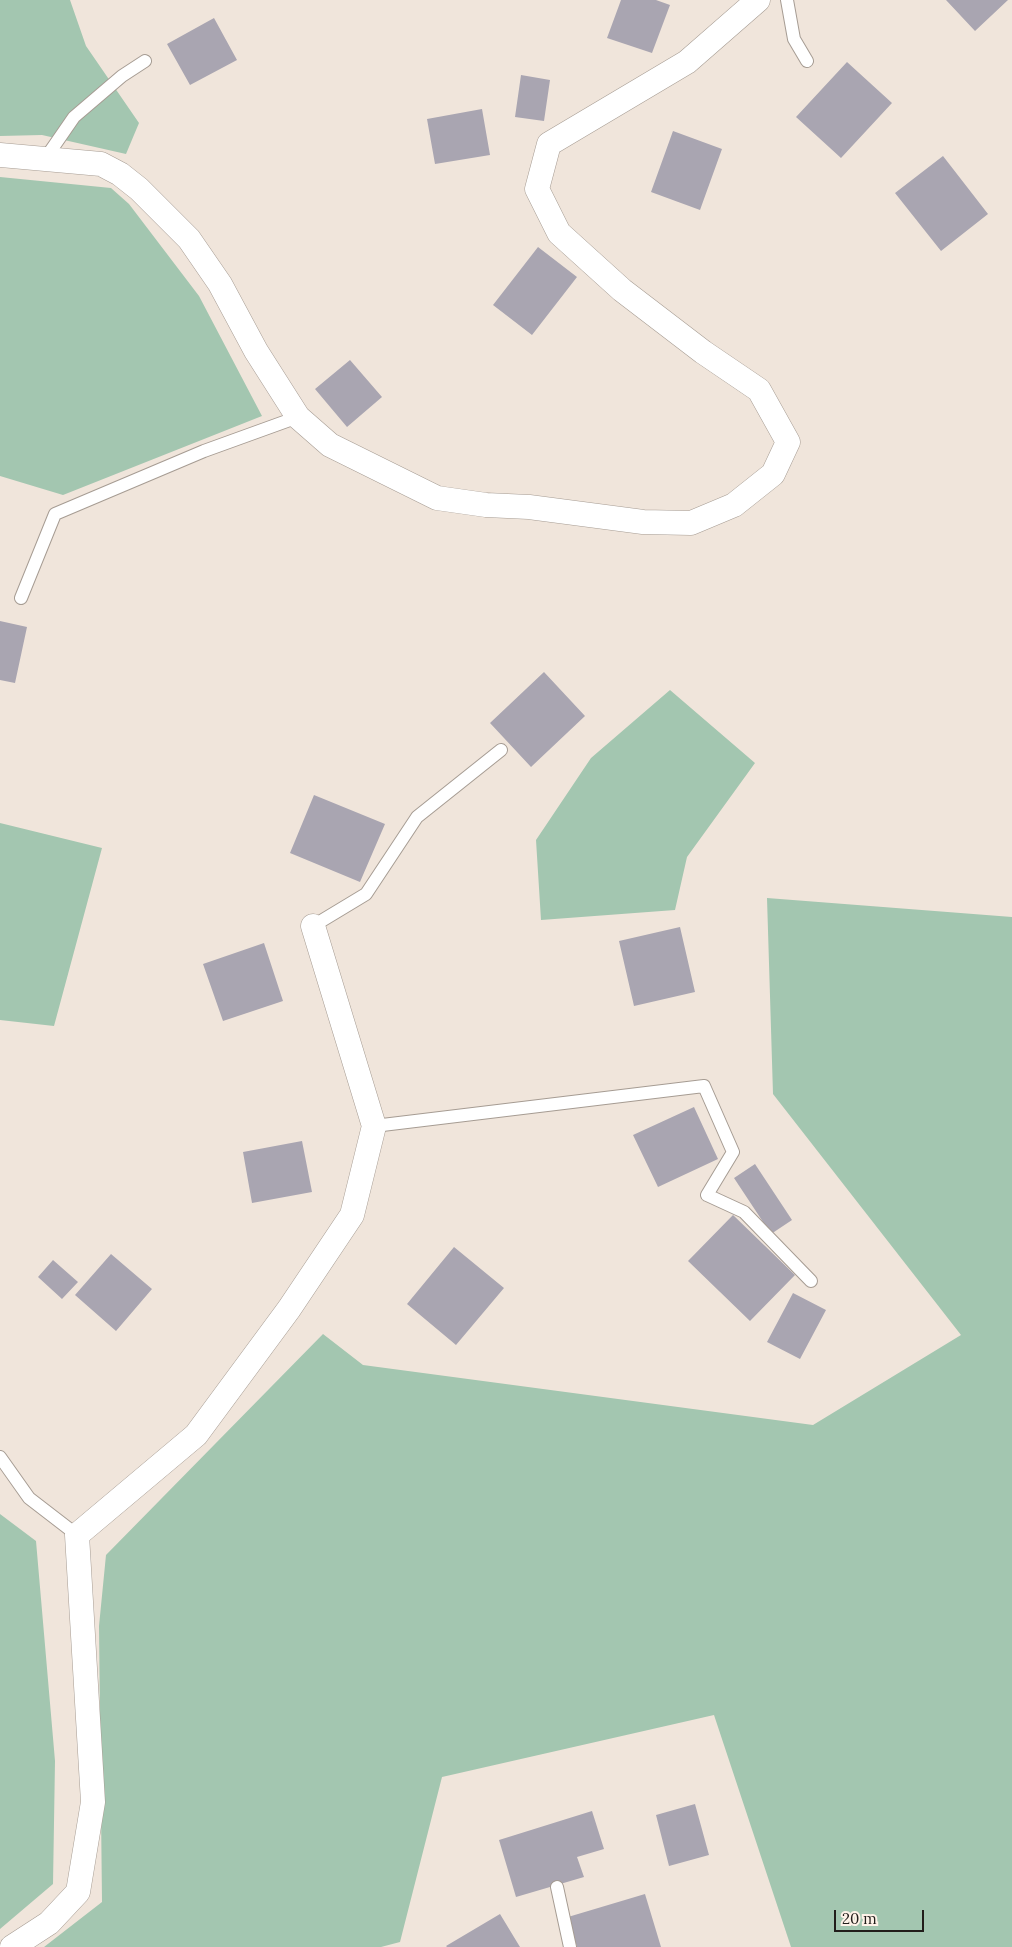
<!DOCTYPE html>
<html>
<head>
<meta charset="utf-8">
<style>
  body { margin:0 }
  #map { position:relative; width:1012px; height:1947px; overflow:hidden; background:#f0e5db; font-family:Lora,serif }
  canvas { display:block }
  .scale { position:absolute; left:834px; top:1910px; width:90px; height:22px; box-sizing:border-box; border:2px solid #211d1a; border-top:0; padding-left:6px; font-size:15px; line-height:18px; white-space:nowrap; color:#211d1a; -webkit-text-stroke:4px #fef2e8; paint-order:stroke }
</style>
</head>
<body>
<div id="map">
<canvas width="1012" height="1947"></canvas>
<div class="scale">20 m</div>
</div>
<script>
const ctx = document.querySelector('canvas').getContext('2d');
ctx.lineJoin = 'round';
function fillPath(path, color) { ctx.fillStyle = color; ctx.fill(path, 'evenodd'); }
const poly = rows => new Path2D(rows.map(r => 'M' + r).join(''));
function strokePath(path, color, width, dash) { ctx.strokeStyle = color; ctx.lineWidth = width; ctx.lineCap = dash ? 'butt' : 'round'; ctx.setLineDash(dash || []); ctx.stroke(path); }
const green = poly([
  [0,0,70,0,86,46,139,123,126,154,42,135,0,136],
  [0,177,111,188,129,204,199,296,262,416,63,495,0,476],
  [670,690,755,763,687,857,675,910,541,920,536,840,591,758],
  [0,823,102,848,54,1026,0,1020],
  [767,898,1012,917,1012,1947,791,1947,714,1715,442,1777,400,1942,381,1947,44,1947,102,1902,99,1626,106,1555,323,1334,363,1365,813,1425,961,1335,773,1094],
  [0,1514,36,1541,55,1761,53,1884,0,1929]
]);
const building = poly([
  [621,0,656,0,670,5,652,53,607,38],
  [946,0,1008,0,975,31],
  [214,18,237,60,190,85,167,44],
  [847,62,892,103,841,158,796,117],
  [521,75,550,80,544,121,515,117],
  [482,109,490,155,435,164,427,119],
  [673,131,722,149,700,210,651,192],
  [943,156,988,214,941,251,895,193],
  [538,247,577,277,532,335,493,305],
  [350,360,382,397,347,427,315,389],
  [0,621,27,627,15,683,0,680],
  [544,672,585,716,531,767,490,723],
  [314,795,385,824,360,882,290,853],
  [680,927,695,992,634,1006,619,941],
  [264,943,283,1001,223,1021,203,964],
  [694,1107,718,1159,658,1187,633,1135],
  [302,1141,312,1192,252,1203,243,1152],
  [755,1164,792,1220,771,1234,734,1178],
  [733,1215,795,1275,750,1321,688,1261],
  [454,1247,504,1288,456,1345,407,1304],
  [111,1254,152,1289,116,1331,75,1295],
  [53,1260,78,1282,62,1299,38,1277],
  [793,1293,826,1310,800,1359,767,1342],
  [695,1804,709,1855,669,1866,656,1815],
  [592,1811,604,1849,577,1857,584,1877,516,1897,499,1840],
  [645,1894,661,1947,577,1947,568,1917],
  [500,1914,520,1947,447,1947,446,1946]
]);
const service = poly([
  [787,0,794,39,807,61],
  [45,159,74,117,122,76,145,61],
  [21,598,55,514,204,451,298,417],
  [313,926,366,894,417,817,501,750],
  [374,1126,704,1086,733,1152,707,1195,744,1212,811,1281],
  [0,1457,29,1498,77,1535],
  [557,1887,570,1947]
]);
const minor = poly([
  [0,155,101,164,120,174,139,189,189,239,220,284,256,351,298,417,330,445,437,498,486,505,529,507,643,522,691,523,734,505,773,474,788,442,759,390,703,352,622,290,559,233,537,189,549,144,687,62,758,0],
  [12,1947,49,1923,78,1892,93,1802,77,1535,196,1435,289,1309,352,1215,374,1126,313,926]
]);
fillPath(green, '#a3c6b0');
fillPath(building, '#a9a5b1');
strokePath(service, '#a69c93', 14);
strokePath(minor, '#a69c93', 25);
strokePath(service, '#fff', 12);
strokePath(minor, '#fff', 24);
</script>
</body>
</html>
